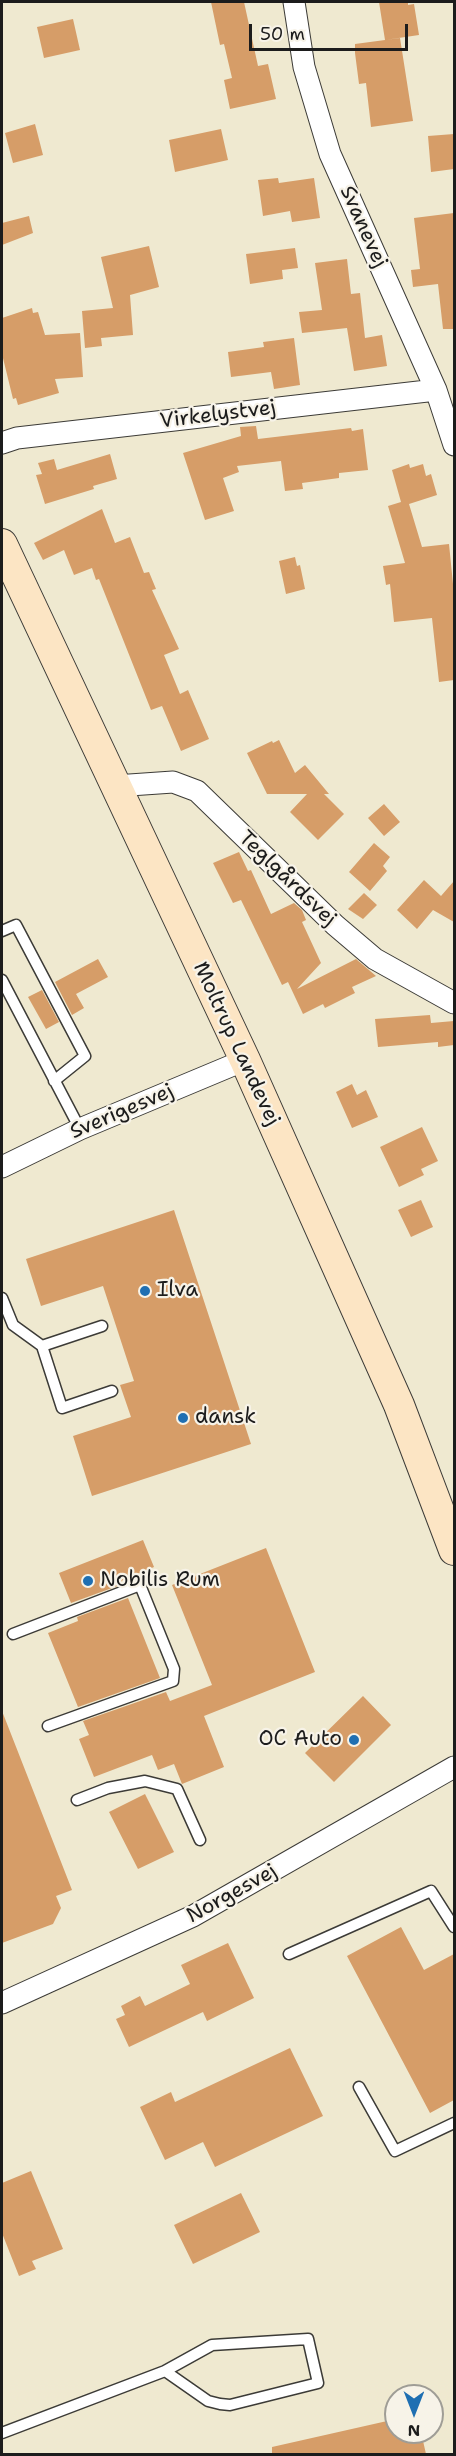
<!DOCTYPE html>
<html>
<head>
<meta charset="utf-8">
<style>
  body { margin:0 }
  #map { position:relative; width:456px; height:2456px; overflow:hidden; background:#efe9d0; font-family:"Shantell Sans",sans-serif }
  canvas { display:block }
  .frame { position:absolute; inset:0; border:3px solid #1c1c1c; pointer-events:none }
  .north { position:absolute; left:384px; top:2384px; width:60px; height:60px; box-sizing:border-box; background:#f7f3e8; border:2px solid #9f9d96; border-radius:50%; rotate:180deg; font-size:16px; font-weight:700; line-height:24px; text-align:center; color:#1c1c1c }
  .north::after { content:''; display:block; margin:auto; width:21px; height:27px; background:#1f6fb2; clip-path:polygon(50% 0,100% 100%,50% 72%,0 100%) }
  .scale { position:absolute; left:249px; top:24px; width:159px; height:27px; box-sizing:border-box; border:3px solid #1c1c1c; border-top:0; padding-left:8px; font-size:18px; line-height:21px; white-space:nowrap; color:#1c1c1c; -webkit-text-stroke:4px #f7f3e8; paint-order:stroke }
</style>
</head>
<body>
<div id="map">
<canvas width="456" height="2456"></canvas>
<div class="frame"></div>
<div class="north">N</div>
<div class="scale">50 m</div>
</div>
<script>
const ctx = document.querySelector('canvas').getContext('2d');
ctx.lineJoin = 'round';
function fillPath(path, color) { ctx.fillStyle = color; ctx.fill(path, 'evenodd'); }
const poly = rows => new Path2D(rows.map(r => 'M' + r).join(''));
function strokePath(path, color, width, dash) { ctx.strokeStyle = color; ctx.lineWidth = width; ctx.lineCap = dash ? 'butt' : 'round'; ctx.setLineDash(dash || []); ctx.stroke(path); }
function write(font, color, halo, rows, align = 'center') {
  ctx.font = font + ' "Shantell Sans",sans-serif'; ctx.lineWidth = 4.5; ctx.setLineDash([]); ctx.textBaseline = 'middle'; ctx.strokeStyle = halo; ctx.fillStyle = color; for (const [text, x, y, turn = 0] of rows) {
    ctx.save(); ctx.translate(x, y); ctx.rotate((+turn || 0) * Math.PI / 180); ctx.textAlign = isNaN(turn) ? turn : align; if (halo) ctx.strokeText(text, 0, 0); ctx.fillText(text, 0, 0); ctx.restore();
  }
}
const building = poly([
  [211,2,244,2,258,66,268,64,276,99,230,109,224,80,232,78,224,44,220,45],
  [379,2,408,2,408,5,414,4,419,35,385,40,400,38,413,121,371,127,366,83,359,84,355,53,355,44,385,40],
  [73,19,80,50,44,58,37,27],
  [35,124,43,155,13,163,5,133],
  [221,129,228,160,175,172,169,140],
  [454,134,454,169,431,172,428,136],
  [278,178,279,183,314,178,320,218,292,222,290,211,263,216,258,180],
  [454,213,454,329,443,329,438,284,413,287,411,270,420,269,414,218],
  [29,216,33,233,2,245,2,223],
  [149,246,159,287,130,295,133,335,101,338,102,346,85,348,82,311,113,308,101,257],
  [295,248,298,268,282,270,283,279,250,284,246,254],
  [347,259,351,294,360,293,365,338,382,335,387,366,354,371,347,328,302,333,299,312,322,310,315,263],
  [32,308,33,313,38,312,45,335,80,333,83,377,55,379,59,393,18,405,16,398,13,399,2,354,2,318],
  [294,338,300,385,274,389,271,372,231,377,228,352,264,347,263,342],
  [256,426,258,439,351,428,352,431,363,429,368,470,339,473,339,478,302,483,303,489,285,491,281,461,237,466,239,472,223,478,234,511,205,520,183,453,241,436,240,427],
  [110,454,117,479,93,486,94,489,45,504,36,475,42,474,38,463,54,459,57,470],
  [409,464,410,468,423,464,426,476,431,474,437,495,409,504,422,547,449,544,454,594,454,680,439,682,432,618,394,622,390,584,386,585,383,566,405,563,388,506,401,502,392,470],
  [102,509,115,543,130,537,144,573,149,572,156,589,152,590,179,649,164,655,180,694,188,690,209,739,181,751,162,706,151,710,99,579,96,580,92,568,74,575,64,550,43,560,34,543],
  [295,557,297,566,300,565,305,589,286,594,279,561],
  [279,740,295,773,305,765,329,794,324,794,344,814,318,840,290,812,307,794,267,794,247,753,272,741,273,743],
  [384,804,400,822,384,836,368,818],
  [374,843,390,857,383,866,387,871,370,891,349,872],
  [239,852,248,871,251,870,271,914,294,903,302,910,306,920,302,922,321,963,297,989,356,959,376,976,352,987,355,993,325,1008,323,1004,303,1014,288,982,282,985,241,900,233,903,213,863],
  [424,880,441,896,454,881,454,922,433,910,417,929,397,910],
  [364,893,377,905,363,919,348,909],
  [98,959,108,977,76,994,84,1008,72,1015,55,982],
  [42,990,59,1022,46,1029,28,997],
  [430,1015,431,1023,454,1021,454,1045,438,1047,438,1042,378,1047,375,1019],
  [352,1084,357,1095,366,1090,378,1117,352,1128,336,1092],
  [422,1127,438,1161,421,1169,424,1175,399,1187,380,1147],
  [421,1200,433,1227,411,1237,398,1210],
  [174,1210,251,1444,92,1496,73,1436,131,1417,120,1385,134,1381,103,1286,41,1306,26,1259],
  [143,1540,154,1567,121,1581,123,1584,71,1603,59,1573],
  [266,1548,315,1672,204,1716,224,1767,182,1784,174,1764,158,1770,152,1755,94,1777,79,1739,89,1735,83,1721,166,1692,170,1701,212,1685,172,1585],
  [128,1598,160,1678,78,1707,48,1633,78,1621,77,1617],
  [363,1696,391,1725,334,1782,305,1753],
  [2,1711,72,1890,56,1896,61,1908,53,1924,2,1943],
  [145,1794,174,1852,138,1869,109,1812],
  [401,1927,424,1970,454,1954,454,2100,430,2113,347,1956],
  [228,1943,254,1998,207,2021,203,2012,129,2047,116,2019,125,2015,121,2006,140,1996,145,2006,190,1984,181,1965],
  [290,2048,323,2116,215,2167,203,2142,165,2160,140,2107,171,2092,175,2102],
  [31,2171,63,2249,32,2261,36,2269,19,2276,2,2233,2,2183],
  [241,2193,260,2232,193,2264,174,2225],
  [396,2419,396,2432,421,2432,426,2454,272,2454,272,2447]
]);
const lane = poly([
  [2,931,16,925,85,1056,54,1081],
  [2,980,80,1129],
  [2,1298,13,1325,42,1346,102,1326],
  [42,1346,62,1408,112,1391],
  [13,1634,140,1585,174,1669,173,1681,48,1726],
  [77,1800,108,1788,145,1781,177,1789,200,1840],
  [289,1954,431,1891,454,1927],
  [359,2087,395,2151,454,2123],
  [2,2433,165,2371,212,2345,308,2339,318,2383,230,2405,220,2404,208,2401,165,2371]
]);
const street = poly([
  [294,2,304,67,330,154,436,390,454,445],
  [2,443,17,438,436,390],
  [115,786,173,782,197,791,335,925,375,959,454,1003],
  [2,1167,80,1129,245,1060],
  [2,2003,193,1916,454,1767]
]);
const secondary = poly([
  [2,544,245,1060,399,1405,454,1550]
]);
const markers = [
  [145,1291,6,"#1f6fb2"],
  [183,1418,6,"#1f6fb2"],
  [88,1581,6,"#1f6fb2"],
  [354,1740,6,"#1f6fb2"]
];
const streetNames = [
  ["Svanevej",363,227,66],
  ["Virkelystvej",218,415,-7],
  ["Teglgårdsvej",287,879,44],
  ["Moltrup Landevej",236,1044,65],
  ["Sverigesvej",122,1112,-23],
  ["Norgesvej",232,1894,-29]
];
const poiNames = [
  ["Ilva",157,1291],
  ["dansk",195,1418],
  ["Nobilis Rum",100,1581],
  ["OC Auto",342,1740,"right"]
];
fillPath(building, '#d69d68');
strokePath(lane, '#3c3b37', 13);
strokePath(street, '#3c3b37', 23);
strokePath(secondary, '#3c3b37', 32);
strokePath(lane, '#fff', 10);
strokePath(street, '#fff', 21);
strokePath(secondary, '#fce5c4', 30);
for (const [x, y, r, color] of markers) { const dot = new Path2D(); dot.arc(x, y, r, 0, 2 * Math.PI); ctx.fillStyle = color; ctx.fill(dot); strokePath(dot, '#f7f3e8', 2); }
write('21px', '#1c1c1c', '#f7f3e8', streetNames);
write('21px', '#1c1c1c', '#f7f3e8', poiNames, 'left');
</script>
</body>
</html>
